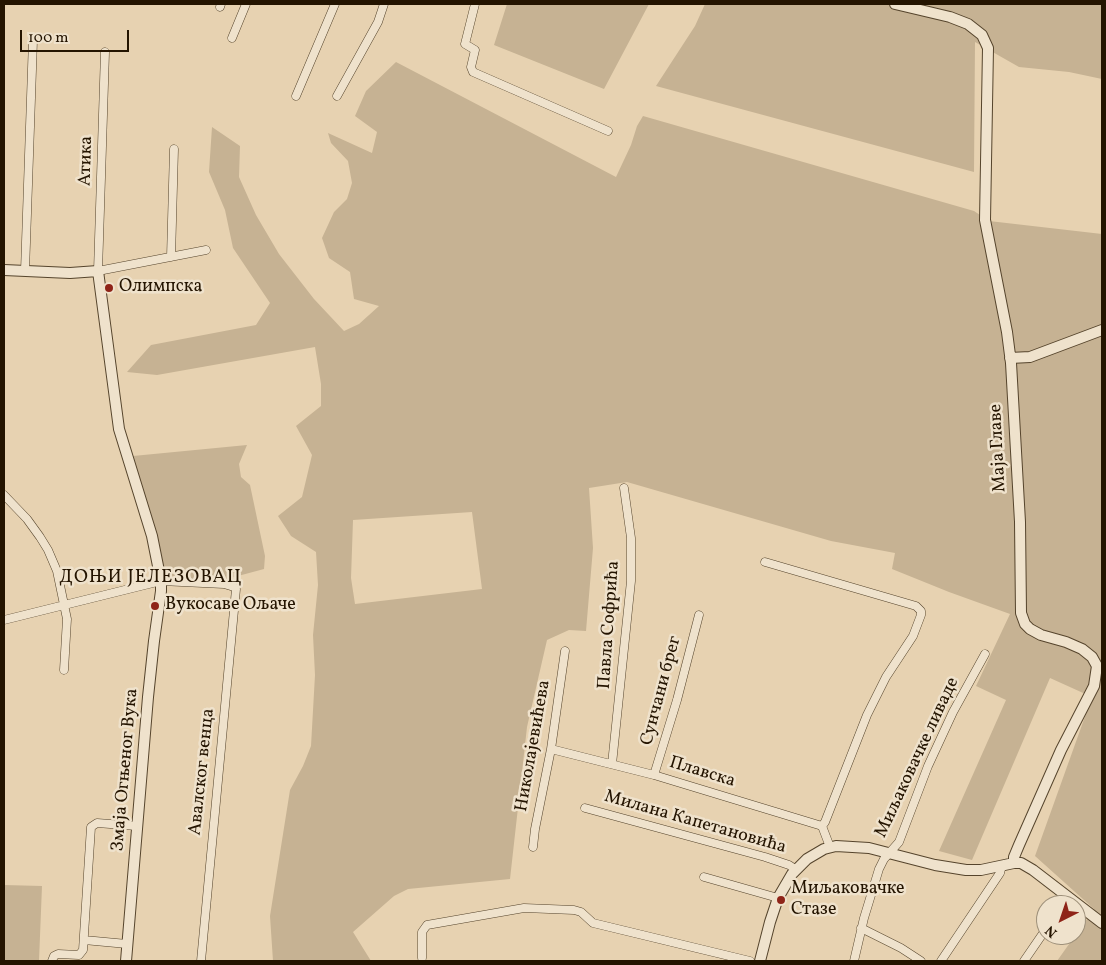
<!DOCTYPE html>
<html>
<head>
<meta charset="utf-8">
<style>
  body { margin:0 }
  #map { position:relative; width:1106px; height:965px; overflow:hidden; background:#e7d2b1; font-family:Vollkorn,serif }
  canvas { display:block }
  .frame { position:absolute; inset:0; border:5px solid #241400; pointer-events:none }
  .north { position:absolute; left:1036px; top:895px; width:50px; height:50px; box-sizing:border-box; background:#efe2cc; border:1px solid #9e907a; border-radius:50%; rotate:221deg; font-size:14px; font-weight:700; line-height:20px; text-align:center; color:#241400 }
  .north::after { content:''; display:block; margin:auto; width:18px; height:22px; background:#8f2418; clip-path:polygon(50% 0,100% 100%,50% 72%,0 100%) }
  .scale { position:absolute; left:20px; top:30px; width:109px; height:22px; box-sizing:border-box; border:2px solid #241400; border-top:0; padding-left:6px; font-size:15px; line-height:18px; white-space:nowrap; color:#241400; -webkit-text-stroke:4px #efe2cc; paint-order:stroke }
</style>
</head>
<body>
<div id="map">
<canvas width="1106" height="965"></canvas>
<div class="frame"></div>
<div class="north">N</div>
<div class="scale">100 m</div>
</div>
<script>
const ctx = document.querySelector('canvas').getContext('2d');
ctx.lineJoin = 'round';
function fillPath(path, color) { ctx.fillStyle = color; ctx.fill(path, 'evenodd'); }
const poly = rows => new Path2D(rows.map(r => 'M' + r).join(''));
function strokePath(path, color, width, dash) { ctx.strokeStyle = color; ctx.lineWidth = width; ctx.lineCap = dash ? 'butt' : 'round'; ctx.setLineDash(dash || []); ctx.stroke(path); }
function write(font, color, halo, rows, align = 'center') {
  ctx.font = font + ' Vollkorn,serif'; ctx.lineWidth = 5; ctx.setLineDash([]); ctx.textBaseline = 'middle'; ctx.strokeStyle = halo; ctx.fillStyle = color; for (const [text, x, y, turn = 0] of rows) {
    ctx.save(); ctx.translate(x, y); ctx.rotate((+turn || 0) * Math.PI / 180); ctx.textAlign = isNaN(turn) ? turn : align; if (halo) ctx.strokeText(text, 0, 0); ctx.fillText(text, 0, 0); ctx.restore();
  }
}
const green = poly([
  [507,4,649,4,604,89,494,45],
  [705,4,1102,4,1102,79,1069,72,1019,67,975,42,974,172,656,86,695,26],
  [396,62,616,177,631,145,637,126,643,116,974,211,989,221,1102,234,1102,961,1057,961,1094,909,1035,856,1092,697,1050,678,972,860,939,851,1006,700,976,686,1010,614,949,592,892,569,895,553,831,541,627,482,589,488,593,548,586,631,569,630,547,640,527,727,510,879,408,889,394,896,353,932,371,961,273,961,270,916,290,790,303,766,311,746,315,675,313,635,318,585,316,552,291,536,278,516,302,497,312,455,296,426,321,406,321,384,315,347,157,375,127,372,151,345,256,325,270,303,233,248,225,210,209,172,212,127,240,146,239,177,256,215,279,254,314,299,344,331,359,324,379,306,354,299,350,272,329,258,322,238,334,212,347,199,352,183,348,161,331,143,328,133,372,153,377,132,355,116,366,91],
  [472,512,482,589,355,604,351,578,353,520],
  [247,445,239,464,241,477,250,485,265,556,264,569,223,580,165,578,156,536,133,456],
  [4,885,42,886,39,961,4,961]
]);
const minor = poly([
  [475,4,465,44,475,50,471,67,473,72,608,131],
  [220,7,221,4],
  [232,38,246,4],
  [105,52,98,271,206,250],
  [296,96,335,4],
  [337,96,378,22,384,4],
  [171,257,174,149],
  [25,271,33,40],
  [4,495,27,519,40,537,48,550,57,571,67,619,64,670],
  [765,562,916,606,921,611,921,615,913,636,886,677,867,715,825,822,822,826],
  [4,620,161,581,224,584,234,587,236,589,201,961],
  [551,749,654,775,822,826],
  [612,764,631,581,631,538,624,488],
  [654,775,677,700,699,615],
  [585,808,765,857,789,865,795,869],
  [822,826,830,847],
  [533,847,535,829,551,749,565,651],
  [704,877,778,898],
  [861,928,901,948,921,961],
  [84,940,127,944],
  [422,958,422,932,427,925,524,908,574,910,581,912,593,923,750,961],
  [52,961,54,956,58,954,79,955,83,950,91,827,97,823,137,826],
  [854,961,864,918,879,869,884,859,899,842,928,766,953,712,985,654],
  [941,961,1000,873,1002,865],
  [1024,961,1046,929]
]);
const tertiary = poly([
  [895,4,950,17,968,24,982,35,988,48,985,220,1007,332,1011,363,1020,522,1021,613,1025,624,1030,629,1041,635,1066,642,1082,649,1092,657,1097,666,1094,686,1061,750,1019,845,1014,857,1014,863],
  [4,270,70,273,98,271,119,429,152,536,161,581,161,591,154,641,148,697,126,961],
  [1010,358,1030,357,1102,330],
  [760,961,770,922,778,898,792,874,807,859,824,849,836,846,869,848,935,865,966,870,981,870,1014,863,1021,863,1033,870,1102,923]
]);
const markers = [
  [109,288,5,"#8f2418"],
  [155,606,5,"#8f2418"],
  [781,900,5,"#8f2418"]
];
const streetNames = [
  ["Атика",87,161,-88],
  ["Маја Главе",999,448,-93],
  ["Павла Софрића",610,625,-86],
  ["Сунчани брег",662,691,-75],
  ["Николајевићева",534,746,-80],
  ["Миљаковачке ливаде",918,758,-65],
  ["Змаја Огњеног Вука",126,770,-85],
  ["Авалског венца",203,772,-84],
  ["Плавска",702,773,17],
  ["Милана Капетановића",695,823,16]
];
const poiNames = [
  ["Олимпска",119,288],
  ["Вукосаве Ољаче",165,606],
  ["Миљаковачке",791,890],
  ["Стазе",791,911]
];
const neighbourhoodNames = [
  ["ДОЊИ ЈЕЛЕЗОВАЦ",151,579]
];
fillPath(green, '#c6b293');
strokePath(minor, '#55442c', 9);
strokePath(tertiary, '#55442c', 12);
strokePath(minor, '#efe2cc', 8);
strokePath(tertiary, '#efe2cc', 10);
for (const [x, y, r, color] of markers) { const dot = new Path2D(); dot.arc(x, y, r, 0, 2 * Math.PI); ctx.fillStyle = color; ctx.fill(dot); strokePath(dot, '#efe2cc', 2); }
write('18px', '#241400', '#efe2cc', streetNames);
write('18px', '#241400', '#efe2cc', poiNames, 'left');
ctx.letterSpacing = '1px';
write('19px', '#241400', '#efe2cc', neighbourhoodNames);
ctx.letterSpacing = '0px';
</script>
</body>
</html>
